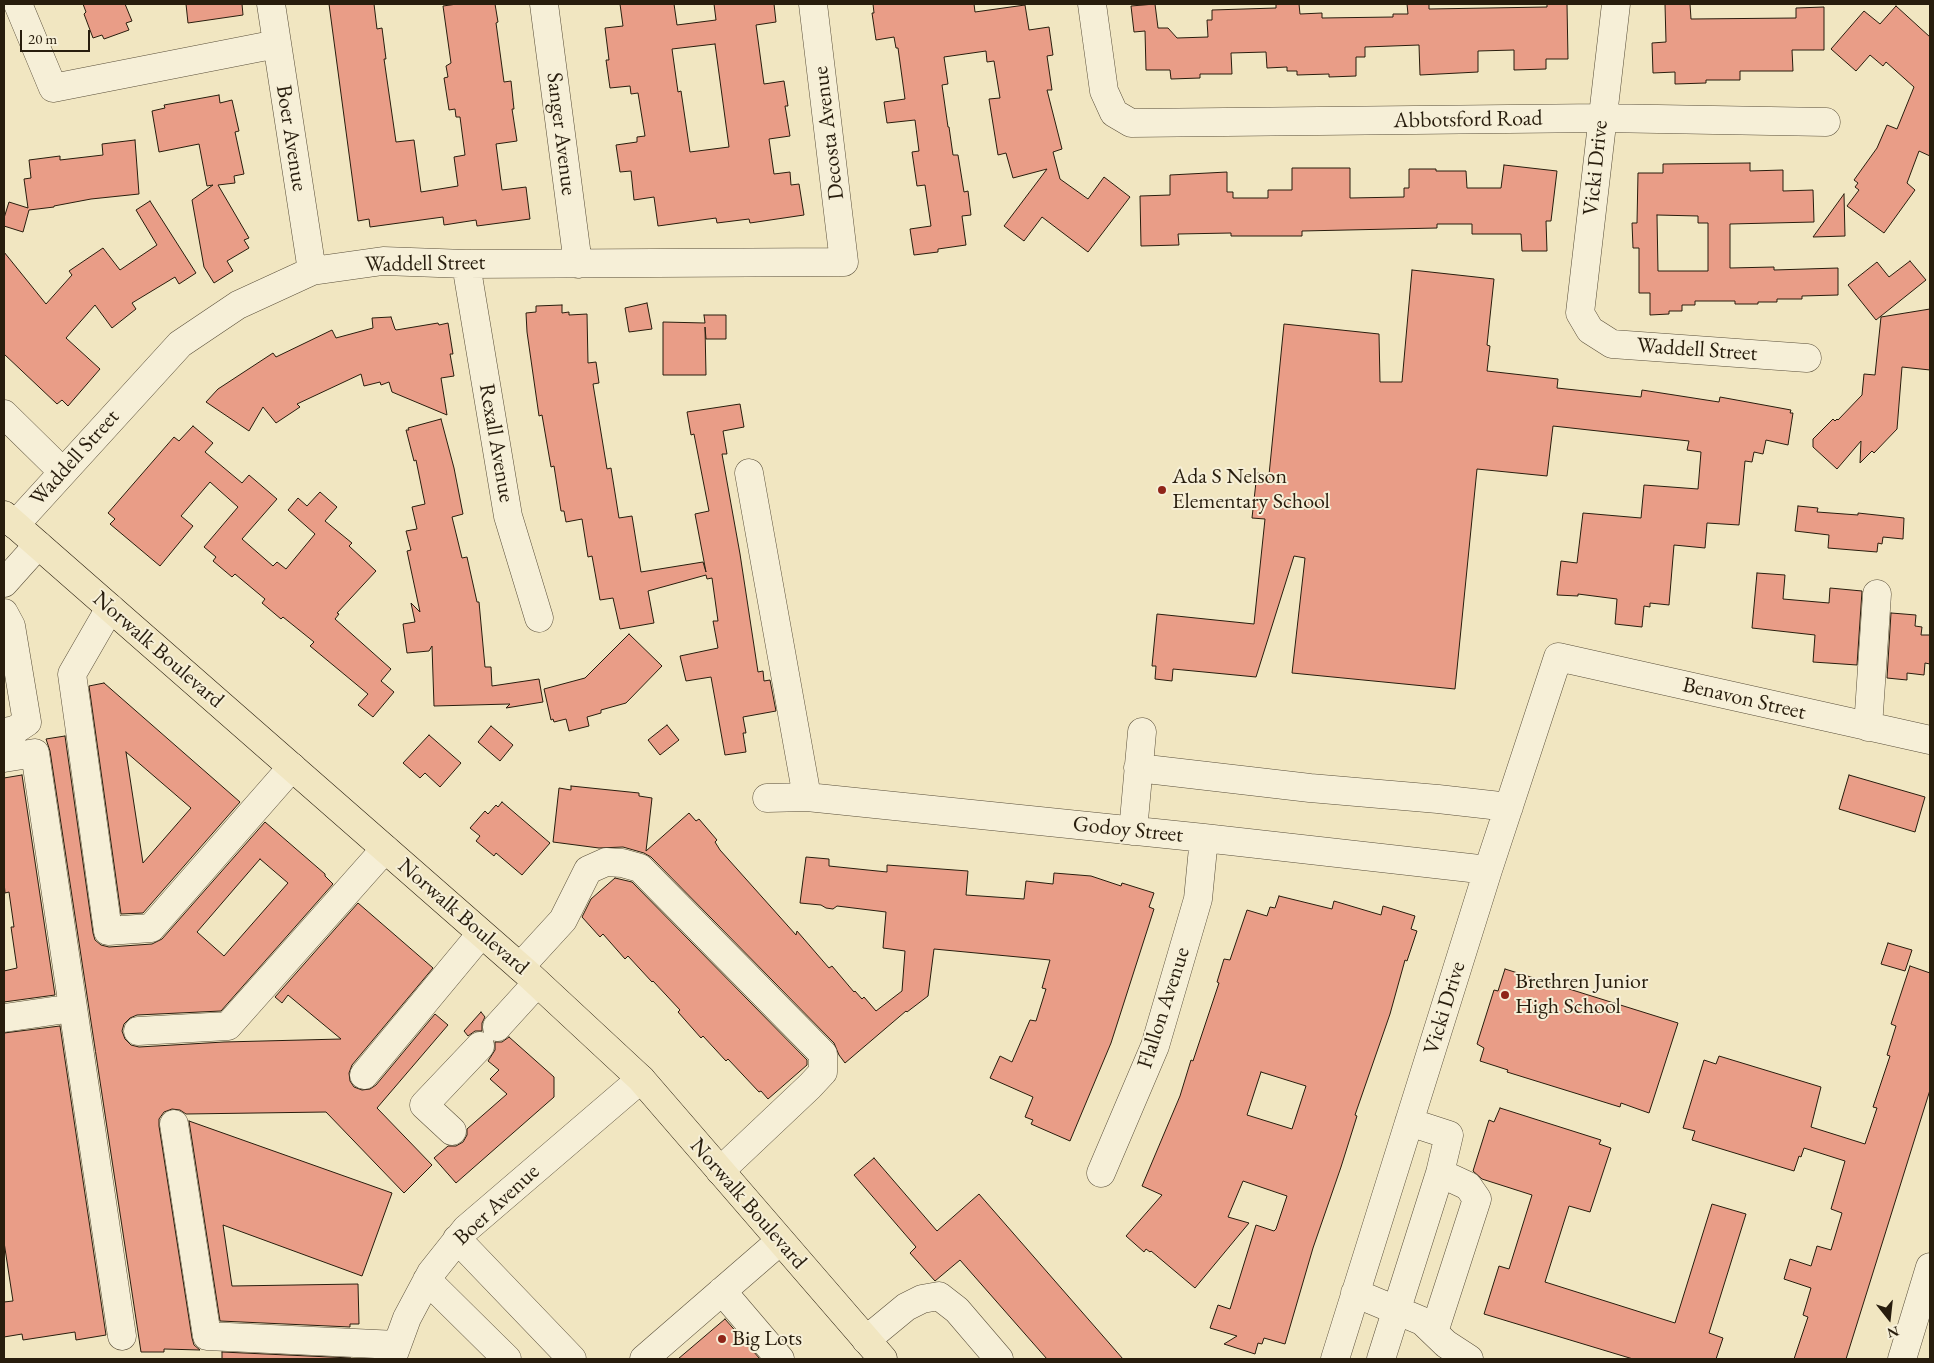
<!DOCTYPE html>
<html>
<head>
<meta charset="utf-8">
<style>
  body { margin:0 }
  #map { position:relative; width:1934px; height:1363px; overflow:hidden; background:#f1e6c1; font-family:"EB Garamond",serif }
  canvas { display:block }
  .frame { position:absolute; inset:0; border:5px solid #281d0d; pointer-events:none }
  .north { position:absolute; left:1864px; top:1293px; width:50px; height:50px; -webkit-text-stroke:4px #f6efd7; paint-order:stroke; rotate:164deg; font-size:14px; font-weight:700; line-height:20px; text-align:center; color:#281d0d }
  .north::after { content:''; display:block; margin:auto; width:18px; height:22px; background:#281d0d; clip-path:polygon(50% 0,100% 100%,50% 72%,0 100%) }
  .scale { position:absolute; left:20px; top:30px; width:70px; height:22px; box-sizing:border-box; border:2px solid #281d0d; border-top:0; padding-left:6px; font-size:15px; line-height:18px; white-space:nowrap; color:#281d0d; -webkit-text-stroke:4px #f6efd7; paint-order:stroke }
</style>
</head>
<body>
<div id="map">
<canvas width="1934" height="1363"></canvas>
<div class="frame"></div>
<div class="north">N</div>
<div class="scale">20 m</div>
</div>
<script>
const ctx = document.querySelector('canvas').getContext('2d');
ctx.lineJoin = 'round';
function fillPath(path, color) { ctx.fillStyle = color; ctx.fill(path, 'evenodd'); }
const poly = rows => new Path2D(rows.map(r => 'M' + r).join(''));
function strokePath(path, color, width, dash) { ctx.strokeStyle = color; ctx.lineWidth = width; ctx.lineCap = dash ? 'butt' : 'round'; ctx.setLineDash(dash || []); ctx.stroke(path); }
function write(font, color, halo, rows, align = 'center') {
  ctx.font = font + ' "EB Garamond",serif'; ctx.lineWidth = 4; ctx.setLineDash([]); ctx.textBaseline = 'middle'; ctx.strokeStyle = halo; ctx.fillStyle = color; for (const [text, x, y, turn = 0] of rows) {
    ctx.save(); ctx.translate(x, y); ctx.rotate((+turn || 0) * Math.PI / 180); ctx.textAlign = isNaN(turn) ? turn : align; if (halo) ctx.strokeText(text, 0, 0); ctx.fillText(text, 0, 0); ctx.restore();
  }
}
const building = poly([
  [83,4,125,4,132,21,126,23,129,30,104,39,102,35,93,38,84,14,86,12,83,4],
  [186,4,242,4,243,15,188,23,186,4],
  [329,4,374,4,377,29,382,28,386,59,384,59,396,142,414,140,421,192,458,186,454,157,465,155,460,117,456,117,455,109,449,110,444,78,448,77,446,66,451,63,443,6,457,4,495,4,498,22,496,23,504,82,511,81,514,109,512,109,517,141,496,144,502,190,526,187,530,219,477,226,476,220,444,225,443,217,370,227,369,219,358,221,329,4],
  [620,4,674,4,677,25,716,20,714,4,774,4,776,22,756,25,764,84,784,81,788,106,785,106,790,136,769,139,774,174,790,172,791,185,799,184,804,215,750,223,749,219,717,223,716,218,658,226,654,197,634,200,631,171,620,172,616,145,637,142,637,137,645,136,638,93,631,94,630,86,610,88,606,60,609,60,605,28,623,26,620,4],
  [715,44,729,147,690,152,681,91,678,92,672,49,715,44],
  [873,4,974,4,975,12,1025,5,1029,30,1049,27,1053,55,1047,56,1052,90,1047,90,1062,149,1053,152,1060,179,1088,199,1104,177,1130,197,1088,252,1042,217,1024,241,1004,226,1047,169,1013,178,1006,153,998,155,989,99,1000,98,994,61,987,62,986,51,944,57,948,84,942,85,948,127,949,127,953,155,958,155,964,192,968,191,971,215,962,216,966,245,938,249,938,252,914,255,910,229,931,226,925,185,917,186,912,152,919,151,915,120,887,123,884,102,905,99,898,48,896,48,894,37,876,40,872,13,874,13,873,4],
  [1155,4,1158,28,1168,28,1177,38,1208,37,1207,20,1212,20,1212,10,1276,8,1276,4,1299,4,1300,14,1322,13,1322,18,1393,17,1393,14,1408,14,1407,4,1429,4,1429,9,1547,7,1547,4,1567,4,1568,59,1546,59,1546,69,1514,70,1514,50,1478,51,1478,72,1420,75,1419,45,1365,47,1365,57,1356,57,1356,76,1329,77,1329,74,1297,75,1297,71,1287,71,1287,67,1267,68,1266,52,1231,53,1232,74,1200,74,1200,78,1171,79,1170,70,1146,70,1145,31,1134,32,1131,6,1155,4],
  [1665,4,1690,4,1691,19,1796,18,1796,8,1824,7,1824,50,1792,50,1793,71,1740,71,1740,80,1706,80,1706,83,1675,84,1675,72,1653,73,1652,43,1666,42,1665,4],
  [1896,6,1930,37,1930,156,1919,151,1907,183,1915,190,1884,233,1847,206,1859,190,1855,187,1858,183,1854,180,1877,148,1887,125,1897,129,1914,87,1886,62,1883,66,1870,55,1856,71,1831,49,1864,11,1880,24,1896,6],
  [219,95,220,103,232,100,239,131,235,132,244,174,234,176,235,183,218,185,249,238,244,240,249,248,227,261,233,271,214,283,204,267,192,200,213,185,207,186,199,144,159,152,152,111,165,108,164,105,219,95],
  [135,140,139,194,91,199,54,206,54,207,29,210,23,232,4,226,4,218,9,202,28,208,24,179,31,178,29,160,60,156,60,160,103,155,102,144,135,140],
  [1750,163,1750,171,1783,170,1783,191,1813,190,1814,222,1730,224,1730,268,1774,267,1774,270,1838,268,1838,295,1802,296,1802,299,1777,299,1777,302,1758,302,1758,304,1735,304,1735,301,1695,301,1695,305,1682,305,1682,311,1669,311,1669,314,1650,315,1650,293,1639,293,1639,248,1633,248,1632,223,1637,223,1638,173,1663,173,1663,164,1750,163],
  [1657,215,1698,216,1698,223,1708,223,1708,271,1658,271,1657,215],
  [1504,165,1557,171,1551,221,1546,221,1547,251,1522,251,1521,234,1472,234,1472,224,1437,224,1437,228,1302,231,1302,236,1231,236,1231,233,1178,234,1179,245,1141,246,1140,196,1170,195,1170,175,1227,172,1227,192,1233,192,1233,198,1268,198,1268,190,1292,190,1292,168,1350,168,1350,198,1404,197,1404,188,1409,188,1409,169,1436,169,1436,171,1466,171,1467,188,1501,188,1504,165],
  [1844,194,1845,236,1813,237,1844,194],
  [150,201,196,273,179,284,175,277,132,303,136,309,112,328,95,305,66,338,100,369,68,406,62,400,57,404,4,354,4,252,46,304,72,275,69,271,103,248,120,270,157,245,136,210,150,201],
  [1910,261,1926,280,1876,320,1848,285,1877,262,1889,277,1910,261],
  [1412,270,1494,279,1487,345,1490,346,1487,371,1558,379,1557,388,1641,397,1642,390,1719,402,1720,397,1791,410,1790,413,1793,413,1788,445,1766,440,1763,454,1754,452,1752,462,1745,461,1739,525,1707,523,1705,548,1674,545,1669,605,1650,603,1650,607,1644,606,1642,627,1615,624,1617,599,1578,594,1578,596,1557,595,1561,561,1577,563,1583,513,1641,518,1644,485,1698,489,1701,452,1687,450,1689,441,1553,426,1547,476,1477,469,1455,689,1292,673,1305,558,1294,556,1256,677,1173,669,1172,681,1155,679,1156,666,1152,666,1157,614,1254,624,1265,519,1252,518,1257,473,1269,475,1284,324,1379,334,1380,382,1402,382,1412,270],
  [647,303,652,329,629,332,625,308,647,303],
  [562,305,562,313,569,312,569,315,587,314,588,363,596,362,599,383,593,384,607,469,611,468,619,518,632,516,641,572,703,562,706,572,695,514,709,511,694,434,691,435,687,412,740,404,744,427,723,431,727,454,722,454,740,554,758,672,763,671,764,681,770,680,776,711,743,717,746,733,743,733,746,752,725,755,711,677,686,681,680,656,718,648,713,621,718,621,712,578,707,579,706,575,648,591,654,623,620,629,613,598,600,600,592,556,588,557,582,519,566,522,564,511,561,511,554,466,551,467,542,415,539,416,527,332,526,313,536,312,536,306,562,305],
  [1930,309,1930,370,1902,367,1897,429,1874,453,1872,451,1860,463,1861,441,1837,469,1813,447,1813,439,1833,419,1835,421,1837,419,1838,420,1862,395,1864,374,1875,375,1881,317,1930,309],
  [704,315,726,315,726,339,706,339,705,327,706,375,663,375,663,322,705,323,704,315],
  [391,317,395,329,396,330,438,323,439,325,448,323,453,354,450,354,454,376,441,378,447,415,392,392,389,382,381,385,380,382,364,386,361,374,297,404,300,407,276,423,263,407,249,431,206,402,218,389,273,353,276,357,332,330,336,338,373,328,372,318,391,317],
  [441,419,454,468,463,514,452,517,462,558,467,557,477,602,479,602,485,667,491,667,492,686,539,679,543,702,506,708,510,704,434,706,432,646,429,651,407,653,403,624,415,622,411,603,420,612,407,551,411,550,406,531,417,529,412,507,425,504,416,460,414,461,406,430,409,430,408,428,441,419],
  [193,426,213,443,205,452,242,483,249,475,277,499,242,539,273,566,277,562,286,569,315,534,288,510,298,498,307,506,320,492,337,507,325,521,352,543,349,546,376,571,337,613,339,614,335,619,391,669,381,681,394,692,373,717,358,705,368,694,310,646,314,642,283,617,281,619,262,603,265,599,235,574,232,577,213,561,216,557,204,547,238,507,210,482,181,516,193,526,160,566,110,524,115,519,108,513,174,437,179,441,193,426],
  [1798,506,1818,508,1817,512,1858,515,1858,513,1904,518,1903,539,1883,537,1882,544,1878,543,1877,552,1828,548,1829,535,1795,531,1798,506],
  [1757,573,1785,575,1783,599,1829,603,1830,588,1862,591,1857,665,1813,662,1815,635,1752,628,1757,573],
  [1891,613,1916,615,1915,626,1922,627,1921,635,1930,635,1930,664,1925,663,1924,675,1907,673,1907,680,1887,678,1891,613],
  [629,634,662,666,626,703,601,710,601,713,587,717,589,726,569,731,566,719,554,722,553,719,551,720,544,689,585,678,629,634],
  [104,683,240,802,143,913,121,914,89,686,104,683],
  [126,752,191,808,143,863,126,752],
  [667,725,679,740,660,755,648,740,667,725],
  [491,726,513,745,500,761,478,742,491,726],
  [429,735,461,763,440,787,425,773,420,778,403,763,429,735],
  [65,736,93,933,95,940,101,945,109,947,152,944,162,939,265,822,325,874,325,876,333,884,221,1011,137,1015,130,1018,124,1024,122,1031,125,1039,131,1045,139,1047,224,1042,341,1039,288,995,282,1003,275,997,358,903,433,968,352,1065,349,1073,350,1081,354,1087,362,1090,370,1089,376,1085,435,1014,448,1025,377,1108,432,1165,404,1193,326,1112,186,1114,180,1110,172,1109,164,1112,159,1119,159,1126,192,1338,194,1345,200,1350,164,1349,164,1352,141,1352,50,751,46,739,65,736],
  [260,859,288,883,224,956,197,932,260,859],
  [22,775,55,995,4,1002,4,971,17,968,11,927,14,927,9,892,5,893,4,882,4,778,22,775],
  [1849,775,1925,797,1915,832,1839,809,1849,775],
  [571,786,639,793,639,796,652,798,646,851,689,813,696,821,699,819,717,840,715,842,720,850,796,935,797,931,829,968,832,966,854,992,855,991,862,999,864,997,876,1011,902,991,905,951,883,948,886,912,837,906,833,909,826,908,821,905,800,903,806,857,829,859,829,866,887,872,887,865,968,871,966,895,1024,899,1026,881,1053,884,1054,873,1091,876,1121,886,1122,883,1154,893,1149,907,1154,909,1111,1043,1070,1141,1031,1124,1033,1120,1025,1117,1033,1097,990,1078,1000,1056,1012,1062,1030,1020,1036,1021,1046,989,1042,988,1050,960,934,949,928,996,907,1012,906,1011,845,1063,839,1055,834,1043,651,857,644,853,623,847,599,848,553,842,559,788,571,790,571,786],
  [502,802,550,843,522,875,496,853,494,856,476,841,480,836,470,828,485,811,488,814,496,805,498,807,502,802],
  [615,878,632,882,807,1060,807,1065,768,1099,761,1091,759,1092,728,1059,726,1061,703,1036,701,1038,678,1012,680,1010,653,981,652,982,628,956,625,959,603,934,600,937,582,917,591,899,615,878],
  [1279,896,1332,909,1334,901,1381,915,1383,906,1415,916,1411,929,1417,931,1407,961,1405,960,1390,1014,1355,1115,1357,1116,1341,1167,1313,1248,1285,1344,1264,1338,1262,1344,1258,1343,1255,1354,1224,1344,1237,1336,1210,1328,1218,1305,1230,1309,1256,1225,1274,1231,1276,1229,1287,1196,1243,1181,1228,1217,1249,1223,1195,1288,1151,1251,1150,1252,1146,1249,1144,1252,1126,1236,1162,1195,1142,1186,1180,1096,1191,1060,1193,1061,1219,983,1217,982,1224,959,1230,960,1247,910,1267,916,1270,907,1275,908,1279,896],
  [1261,1072,1306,1086,1292,1129,1247,1115,1261,1072],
  [1888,943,1912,950,1905,971,1881,964,1888,943],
  [1910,966,1930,973,1930,1090,1846,1359,1794,1359,1808,1317,1803,1315,1811,1288,1784,1279,1790,1259,1811,1266,1817,1246,1831,1250,1842,1213,1831,1209,1845,1161,1804,1148,1801,1157,1799,1156,1794,1171,1692,1140,1695,1131,1683,1128,1704,1060,1716,1064,1719,1056,1821,1087,1811,1127,1865,1144,1877,1108,1873,1107,1890,1056,1887,1055,1896,1026,1891,1024,1910,966],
  [1505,969,1678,1023,1649,1113,1621,1103,1620,1107,1507,1072,1508,1070,1480,1061,1484,1048,1477,1044,1494,990,1498,991,1505,969],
  [481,1012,485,1017,482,1023,482,1031,475,1031,468,1036,464,1031,481,1012],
  [60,1026,106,1335,76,1340,75,1332,23,1340,22,1334,4,1337,4,1302,13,1301,4,1242,4,1033,60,1026],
  [509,1037,554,1077,554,1097,456,1183,434,1158,448,1146,456,1146,463,1142,467,1135,467,1129,507,1094,490,1079,499,1070,488,1061,495,1050,495,1042,502,1042,509,1037],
  [1500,1108,1601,1140,1599,1144,1611,1148,1590,1212,1569,1206,1545,1282,1675,1323,1712,1204,1746,1214,1709,1333,1723,1338,1716,1359,1633,1359,1484,1314,1499,1266,1509,1269,1532,1195,1482,1179,1473,1171,1489,1120,1494,1122,1500,1108],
  [189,1121,392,1193,362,1276,223,1225,232,1286,358,1284,359,1324,350,1324,350,1327,220,1321,189,1121],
  [874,1158,937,1231,979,1194,1123,1359,1047,1359,960,1260,935,1281,910,1253,916,1247,854,1175,874,1158],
  [725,1319,760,1359,678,1359,725,1319],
  [222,1352,351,1358,351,1359,222,1359,222,1352]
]);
const minor = poly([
  [18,4,53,88,277,44],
  [271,4,312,271],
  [544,4,578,264],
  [1092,4,1104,91,1114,113,1131,123,1602,118,1826,122],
  [1616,4,1580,313,1590,330,1612,344,1807,358],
  [466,264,508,516,539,618],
  [4,414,62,471],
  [749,473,807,797],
  [15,525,180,344,238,305,312,271,383,261,466,264,844,262,813,4],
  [4,583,38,545],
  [110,608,72,674,108,931,151,928,292,767],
  [4,613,11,626,27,722,15,730,4,732],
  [1868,727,1877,594],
  [4,758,35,753,122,1336],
  [1138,768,1310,788,1438,799,1509,807],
  [767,798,807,797,1204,838,1488,870],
  [1133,831,1142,732],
  [520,967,563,920,588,870,606,862,622,863,640,868,823,1054,823,1072,810,1086,720,1171],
  [4,1018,73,1008],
  [497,1027,537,983],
  [138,1031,228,1026,385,849],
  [364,1075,481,934],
  [174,1124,207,1336,397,1345],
  [452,1131,424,1105,480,1046],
  [1101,1173,1155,1046,1198,899,1204,838],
  [457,1239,572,1359],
  [427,1280,507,1359],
  [722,1291,780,1359],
  [1355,1293,1422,1321,1446,1344,1469,1359],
  [1434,1332,1477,1199,1468,1186,1440,1173],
  [866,1340,906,1307,922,1299,939,1296,957,1310,999,1359],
  [392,1359,407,1318,431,1273,466,1229,641,1079],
  [644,1359,780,1241],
  [1335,1359,1488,870,1558,657,1930,740],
  [1381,1359,1440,1173,1449,1135,1409,1122],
  [1902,1359,1930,1267]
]);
const major = poly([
  [4,515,528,974,641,1079,883,1359]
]);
const markers = [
  [1162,490,5,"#8f2418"],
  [1505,995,5,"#8f2418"],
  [722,1339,5,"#8f2418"]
];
const streetNames = [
  ["Abbotsford Road",1468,120,-1],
  ["Decosta Avenue",829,133,-97],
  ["Sanger Avenue",561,134,83],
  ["Boer Avenue",291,138,81],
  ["Vicki Drive",1596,168,-84],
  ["Waddell Street",425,264,-1],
  ["Waddell Street",1697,350,4],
  ["Rexall Avenue",496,443,80],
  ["Waddell Street",75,458,-48],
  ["Norwalk Boulevard",158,650,41],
  ["Benavon Street",1744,699,13],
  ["Godoy Street",1128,830,6],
  ["Norwalk Boulevard",463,917,41],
  ["Flallon Avenue",1164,1008,-72],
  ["Vicki Drive",1445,1008,-73],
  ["Norwalk Boulevard",748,1204,49],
  ["Boer Avenue",497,1205,-43]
];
const poiNames = [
  ["Ada S Nelson",1172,477],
  ["Elementary School",1172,502],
  ["Brethren Junior",1515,982],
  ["High School",1515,1007],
  ["Big Lots",732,1339]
];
fillPath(building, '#e99d87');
strokePath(building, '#281d0d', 1);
strokePath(minor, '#5a4f3a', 29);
strokePath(major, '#281d0d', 29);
strokePath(minor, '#f6efd7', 28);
strokePath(major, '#f1e6c1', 28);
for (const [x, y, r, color] of markers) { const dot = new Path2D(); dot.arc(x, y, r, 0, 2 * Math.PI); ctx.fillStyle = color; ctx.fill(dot); strokePath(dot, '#f6efd7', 2); }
write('22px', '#281d0d', '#f6efd7', streetNames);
write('22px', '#281d0d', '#f6efd7', poiNames, 'left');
</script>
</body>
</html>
